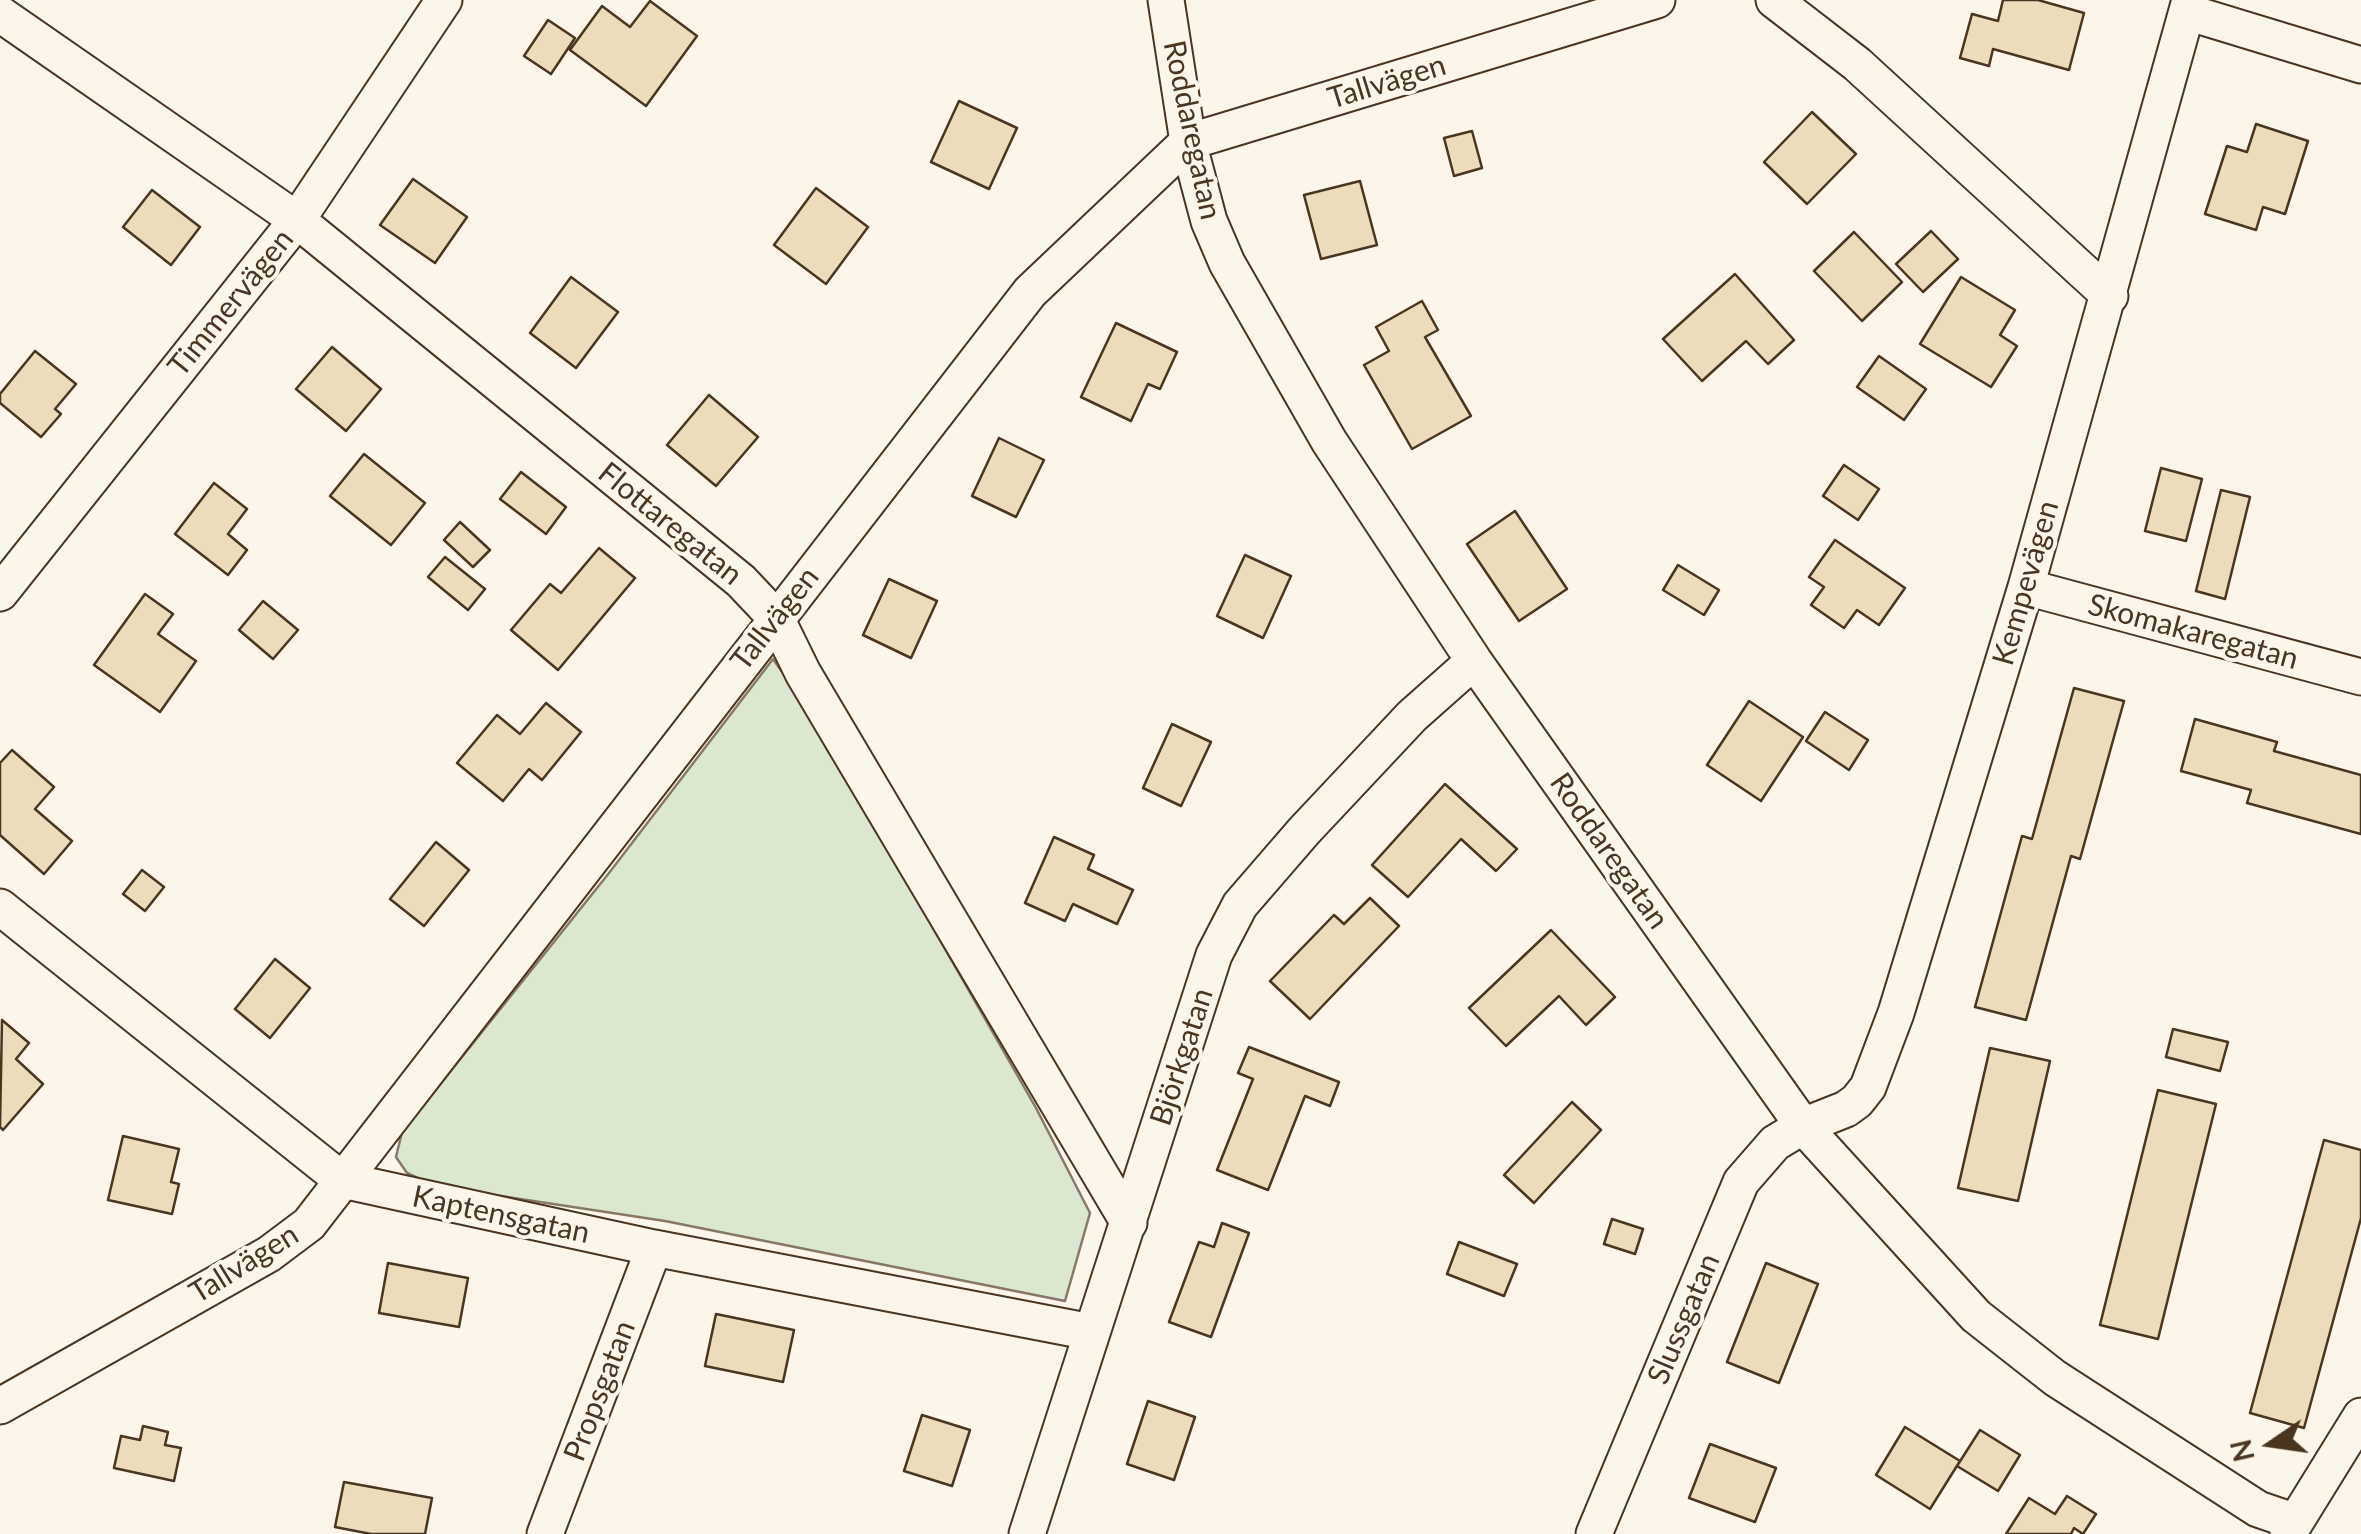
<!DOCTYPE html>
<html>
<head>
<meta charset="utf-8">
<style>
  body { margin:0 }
  #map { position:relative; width:2361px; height:1534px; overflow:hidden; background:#fbf6e9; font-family:Lato,sans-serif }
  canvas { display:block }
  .north { position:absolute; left:2221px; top:1394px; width:100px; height:100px; -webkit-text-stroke:8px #fbf6e9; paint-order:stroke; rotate:257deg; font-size:28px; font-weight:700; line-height:40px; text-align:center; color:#4a3520 }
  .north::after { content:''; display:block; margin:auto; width:35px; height:45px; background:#4a3520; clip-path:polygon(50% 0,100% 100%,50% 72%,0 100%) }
</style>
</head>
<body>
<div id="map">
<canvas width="2361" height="1534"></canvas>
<div class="north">N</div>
</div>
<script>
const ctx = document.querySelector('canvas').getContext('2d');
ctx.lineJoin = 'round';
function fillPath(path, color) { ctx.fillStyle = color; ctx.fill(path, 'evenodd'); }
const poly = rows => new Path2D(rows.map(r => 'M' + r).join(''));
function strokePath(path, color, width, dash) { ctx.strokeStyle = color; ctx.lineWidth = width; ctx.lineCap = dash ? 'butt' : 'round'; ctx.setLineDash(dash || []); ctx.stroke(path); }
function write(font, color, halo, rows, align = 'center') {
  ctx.font = font + ' Lato,sans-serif'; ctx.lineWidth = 8; ctx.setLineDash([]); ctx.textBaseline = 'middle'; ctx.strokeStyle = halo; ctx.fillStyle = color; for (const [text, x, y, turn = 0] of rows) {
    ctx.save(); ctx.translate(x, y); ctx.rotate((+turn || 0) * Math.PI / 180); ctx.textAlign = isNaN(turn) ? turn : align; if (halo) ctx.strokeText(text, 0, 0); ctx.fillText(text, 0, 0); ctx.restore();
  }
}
const green = poly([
  [773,659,806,706,1036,1108,1090,1213,1065,1301,665,1221,435,1186,407,1173,396,1157,402,1132,609,873,773,659]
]);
const building = poly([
  [2003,0,2038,0,2084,13,2069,70,1993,49,1989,66,1960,58,1972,14,1998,21,2003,0],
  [650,1,697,36,646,106,570,50,602,6,630,27,650,1],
  [548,20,575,38,551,74,524,56,548,20],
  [959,101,1017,128,989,189,931,162,959,101],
  [1812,112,1856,154,1807,204,1764,162,1812,112],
  [2256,124,2308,141,2285,214,2263,207,2256,230,2205,214,2227,146,2247,152,2256,124],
  [1472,131,1482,168,1454,176,1444,138,1472,131],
  [413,179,467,217,435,263,380,225,413,179],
  [1360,181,1377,245,1321,259,1304,195,1360,181],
  [816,188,868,227,826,284,774,245,816,188],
  [152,190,200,227,171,265,123,227,152,190],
  [1931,231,1958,259,1923,292,1896,264,1931,231],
  [1854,232,1902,282,1862,321,1814,271,1854,232],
  [1735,274,1794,340,1768,364,1746,341,1702,381,1663,339,1735,274],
  [571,277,618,312,576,368,530,333,571,277],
  [1961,277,2015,310,2000,335,2017,346,1991,387,1920,344,1961,277],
  [1422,301,1438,330,1425,337,1471,416,1412,449,1364,365,1389,351,1376,327,1422,301],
  [1116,323,1177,352,1160,389,1148,384,1131,421,1081,397,1116,323],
  [332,347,381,389,346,431,296,389,332,347],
  [35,351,76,384,55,409,61,414,41,437,0,403,0,394,35,351],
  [1879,356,1926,389,1904,420,1857,387,1879,356],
  [709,395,758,437,716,486,667,445,709,395],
  [999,438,1044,460,1016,517,972,496,999,438],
  [364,454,425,503,391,545,330,496,364,454],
  [1844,465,1879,489,1858,520,1823,496,1844,465],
  [2161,468,2202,479,2186,541,2145,531,2161,468],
  [521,472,566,507,546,534,500,499,521,472],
  [214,483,247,509,228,534,247,550,228,575,175,534,214,483],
  [2221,490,2250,497,2225,599,2196,591,2221,490],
  [1515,511,1567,589,1519,621,1467,544,1515,511],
  [460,522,490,550,473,567,444,540,460,522],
  [1835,540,1905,588,1879,625,1857,610,1844,628,1811,605,1824,587,1809,577,1835,540],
  [599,548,635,578,558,670,511,630,550,584,561,593,599,548],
  [1245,555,1291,576,1263,638,1217,616,1245,555],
  [445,557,485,589,468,610,428,577,445,557],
  [1678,565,1719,590,1704,615,1663,590,1678,565],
  [889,579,937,601,911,658,863,635,889,579],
  [145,594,173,614,158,634,196,661,160,712,94,665,145,594],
  [263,601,298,630,273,659,239,630,263,601],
  [2074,688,2124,701,2080,859,2071,856,2026,1020,1975,1007,2022,836,2032,839,2074,688],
  [1749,701,1803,737,1761,801,1707,765,1749,701],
  [546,703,581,732,542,780,529,769,503,801,457,763,497,715,520,734,546,703],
  [1825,712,1868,740,1849,770,1806,741,1825,712],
  [2195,719,2277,742,2274,751,2361,775,2361,834,2247,803,2251,790,2181,771,2195,719],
  [1172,724,1211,742,1181,806,1143,788,1172,724],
  [12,750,54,787,35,809,72,841,44,874,0,835,0,763,12,750],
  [1445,784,1517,849,1496,871,1461,839,1408,897,1372,865,1445,784],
  [1054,837,1094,855,1088,869,1133,890,1117,924,1073,904,1065,921,1025,903,1054,837],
  [436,842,469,870,424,926,390,899,436,842],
  [142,870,164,887,145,911,123,894,142,870],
  [1370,898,1399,926,1310,1019,1270,981,1334,915,1344,924,1370,898],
  [1551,930,1615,997,1586,1025,1559,996,1506,1046,1469,1008,1551,930],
  [275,959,310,988,270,1038,235,1009,275,959],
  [2,1020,29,1043,16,1059,43,1084,3,1130,0,1127,2,1020],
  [2173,1029,2228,1042,2220,1071,2166,1057,2173,1029],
  [1249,1047,1339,1082,1330,1106,1305,1096,1268,1190,1217,1170,1253,1079,1238,1073,1249,1047],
  [1990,1048,2050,1061,2018,1201,1958,1188,1990,1048],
  [2158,1090,2216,1104,2158,1339,2100,1325,2158,1090],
  [1572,1102,1601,1130,1534,1203,1504,1175,1572,1102],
  [123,1136,179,1149,171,1182,179,1184,172,1214,108,1200,123,1136],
  [2324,1140,2361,1150,2361,1218,2304,1428,2250,1413,2324,1140],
  [1612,1219,1643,1229,1635,1254,1604,1244,1612,1219],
  [1222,1223,1249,1233,1211,1337,1169,1322,1199,1242,1214,1247,1222,1223],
  [1459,1242,1517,1264,1504,1296,1447,1274,1459,1242],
  [388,1263,468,1278,459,1327,379,1313,388,1263],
  [1766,1263,1818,1284,1779,1383,1727,1362,1766,1263],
  [716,1314,794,1330,783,1382,705,1366,716,1314],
  [1148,1401,1195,1417,1174,1480,1127,1464,1148,1401],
  [922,1415,970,1430,952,1486,904,1471,922,1415],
  [143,1426,168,1432,165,1445,181,1448,174,1481,114,1468,121,1436,140,1440,143,1426],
  [1905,1427,1960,1461,1930,1509,1876,1475,1905,1427],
  [1980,1430,2020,1455,1998,1491,1957,1466,1980,1430],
  [1710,1444,1776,1468,1755,1522,1689,1498,1710,1444],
  [344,1482,432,1498,425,1534,371,1534,335,1527,344,1482],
  [2067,1496,2096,1514,2083,1534,2074,1528,2071,1534,2006,1534,2029,1498,2055,1514,2067,1496]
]);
const street = poly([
  [1166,0,1188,142,1209,221,1227,263,1329,441,1474,661,1803,1126,1976,1316,2055,1378,2258,1509,2293,1521],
  [1774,0,1857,64,2110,296],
  [2187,12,2361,65],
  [0,14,297,220,741,581,776,618,803,673,1129,1223],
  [2026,587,2361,677],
  [0,593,297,220,444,0],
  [0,907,342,1180,654,1248,1091,1332],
  [0,1406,269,1254,309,1224,1030,292,1188,142,1657,0],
  [545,1534,654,1248],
  [1027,1534,1214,955,1240,905,1304,831,1412,716,1474,661],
  [1594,1534,1741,1182,1775,1143,1803,1126,1846,1109,1857,1101,1868,1087,1896,1013,2026,587,2190,0],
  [2288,1534,2361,1416]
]);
const streetNames = [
  ["Tallvägen",1387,82,-17],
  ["Roddaregatan",1192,130,78],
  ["Timmervägen",231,303,-51],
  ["Flottaregatan",670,524,39],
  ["Kempevägen",2026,583,-74],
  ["Tallvägen",775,619,-52],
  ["Skomakaregatan",2193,632,15],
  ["Roddaregatan",1609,851,55],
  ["Björkgatan",1182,1057,-72],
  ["Kaptensgatan",501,1215,12],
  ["Tallvägen",244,1264,-32],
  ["Slussgatan",1684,1319,-67],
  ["Propsgatan",600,1391,-69]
];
fillPath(green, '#dce7d0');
strokePath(green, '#887966', 2.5);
fillPath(building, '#ecdcbc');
strokePath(building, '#4a3520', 2.5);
strokePath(street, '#4a3520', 39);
strokePath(street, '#fbf6e9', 35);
write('30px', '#4a3520', '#fbf6e9', streetNames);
</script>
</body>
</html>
